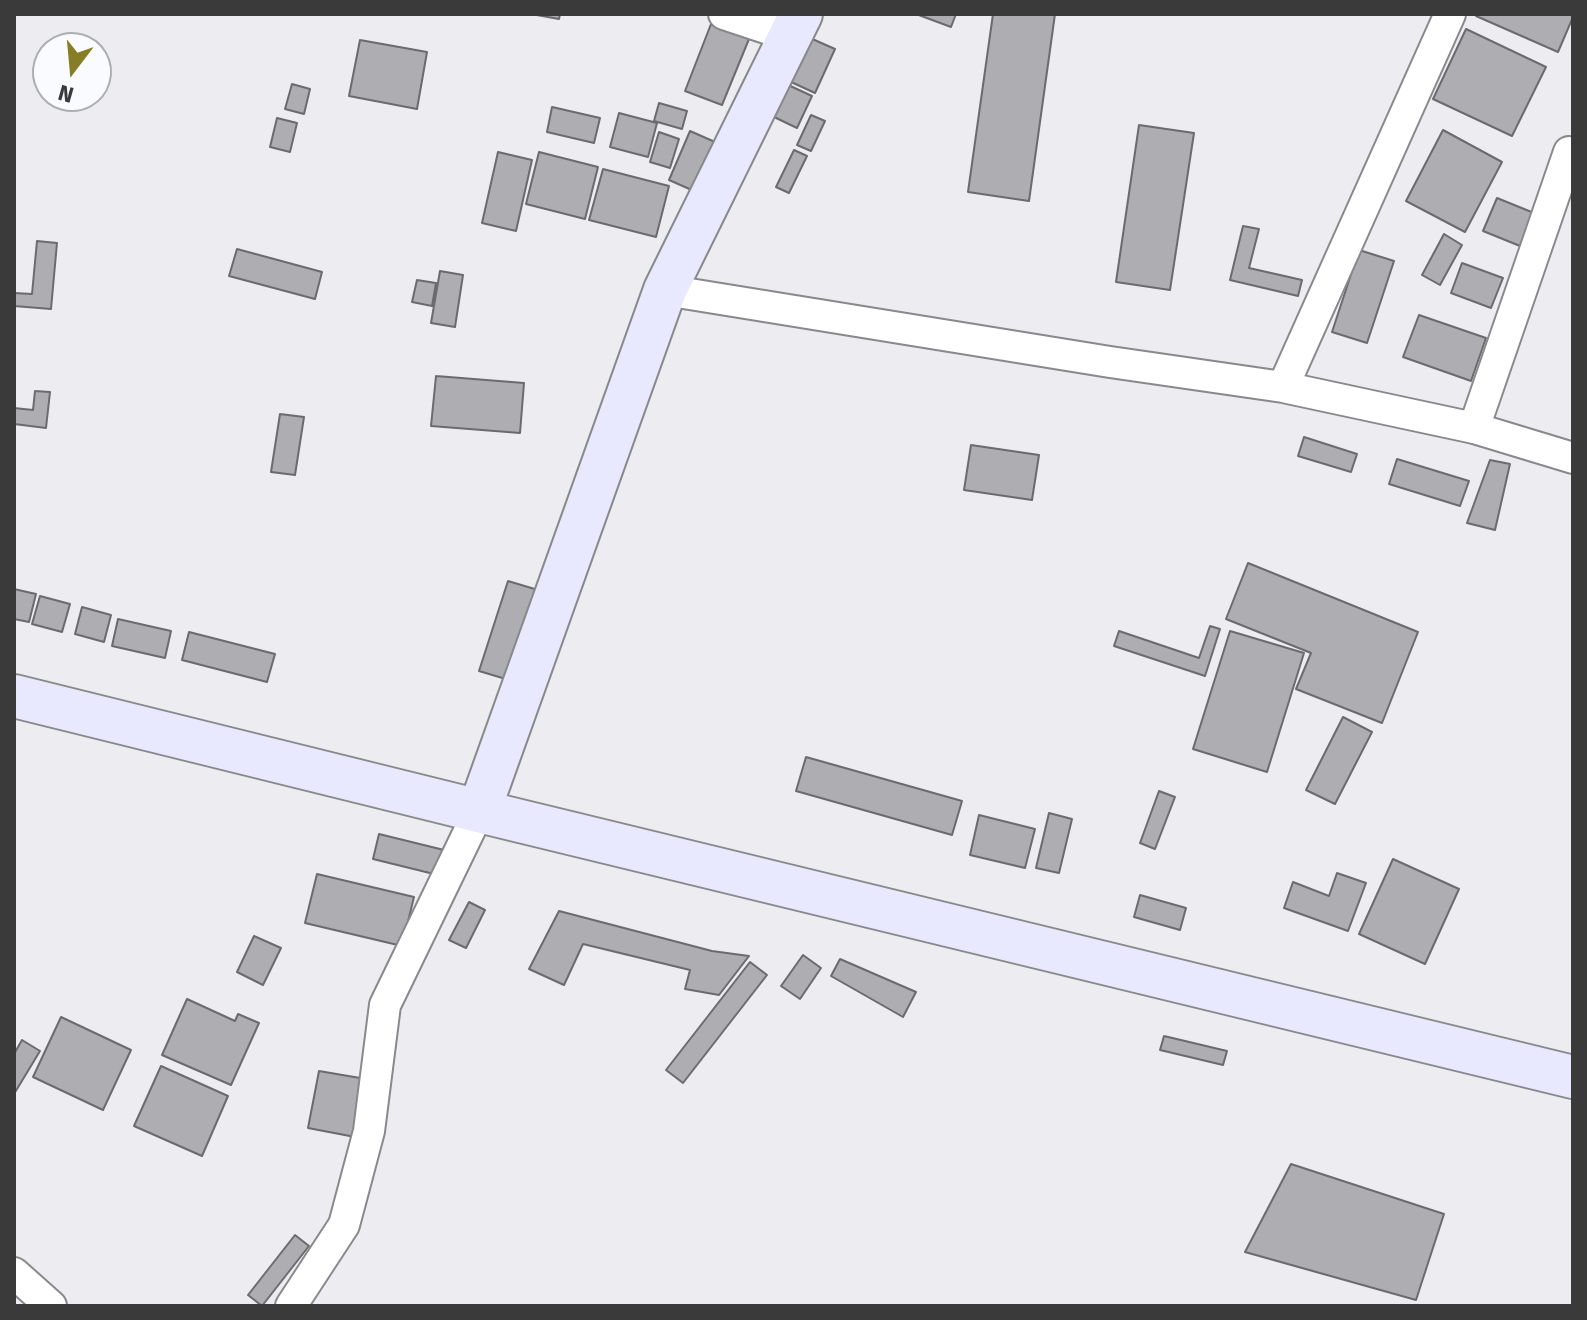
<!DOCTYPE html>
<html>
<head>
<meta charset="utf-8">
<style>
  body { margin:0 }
  #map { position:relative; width:1587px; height:1320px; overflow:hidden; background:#ededf1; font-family:"Fira Sans",sans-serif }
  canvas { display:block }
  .frame { position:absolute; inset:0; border:16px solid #3a3a3b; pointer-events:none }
  .north { position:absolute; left:32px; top:32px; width:80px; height:80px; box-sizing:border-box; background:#fafbfe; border:2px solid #adaeb0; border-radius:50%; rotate:196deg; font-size:22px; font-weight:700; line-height:32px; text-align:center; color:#3a3a3b }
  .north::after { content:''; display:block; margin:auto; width:28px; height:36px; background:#877d24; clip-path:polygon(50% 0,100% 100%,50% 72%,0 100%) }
</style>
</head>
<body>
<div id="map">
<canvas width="1587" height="1320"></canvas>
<div class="frame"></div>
<div class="north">N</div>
</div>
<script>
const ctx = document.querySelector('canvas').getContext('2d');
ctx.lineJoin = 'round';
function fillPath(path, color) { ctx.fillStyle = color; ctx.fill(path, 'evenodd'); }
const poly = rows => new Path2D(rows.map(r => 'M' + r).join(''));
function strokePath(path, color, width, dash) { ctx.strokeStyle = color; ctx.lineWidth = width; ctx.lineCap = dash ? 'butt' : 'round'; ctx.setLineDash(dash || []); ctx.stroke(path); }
const building = poly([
  [531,14,560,14,559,19,531,14],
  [916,14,956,14,951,27,916,14],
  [993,14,1055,14,1029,201,968,192,993,14],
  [1476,14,1573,14,1573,17,1558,52,1476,16,1476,14],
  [711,24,749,39,722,105,685,91,711,24],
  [1466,29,1546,67,1512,136,1433,99,1466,29],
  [810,38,835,49,815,93,789,81,810,38],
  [360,40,427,52,417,109,349,96,360,40],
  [292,84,310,89,304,114,285,109,292,84],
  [786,84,812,96,797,128,772,116,786,84],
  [659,103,687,111,682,129,654,121,659,103],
  [552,107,600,118,594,143,547,132,552,107],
  [619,113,657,123,648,157,610,147,619,113],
  [811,115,825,121,811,151,797,145,811,115],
  [277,118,297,123,290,152,270,147,277,118],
  [1139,125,1194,133,1170,290,1116,282,1139,125],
  [1443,130,1502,162,1465,232,1406,201,1443,130],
  [690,131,715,142,694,191,669,180,690,131],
  [659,132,679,139,670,168,650,162,659,132],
  [794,150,807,156,789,193,776,187,794,150],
  [498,152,532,160,516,231,482,223,498,152],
  [539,152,598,167,585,219,526,204,539,152],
  [603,169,669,186,656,237,589,220,603,169],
  [1497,198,1534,213,1520,246,1483,231,1497,198],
  [1243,226,1259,229,1249,268,1302,280,1298,296,1230,280,1243,226],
  [1444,234,1462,245,1440,285,1422,275,1444,234],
  [37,241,57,243,51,309,14,306,14,293,32,294,37,241],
  [237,249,322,272,315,299,229,276,237,249],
  [1359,250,1394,261,1367,343,1332,332,1359,250],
  [1462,263,1503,278,1491,308,1451,293,1462,263],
  [440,271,463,275,455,327,431,323,440,271],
  [417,280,436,283,432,306,412,302,417,280],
  [1419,315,1486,338,1471,381,1403,357,1419,315],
  [436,376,524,383,520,433,431,426,436,376],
  [35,391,50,392,46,428,14,424,14,408,33,410,35,391],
  [280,414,304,417,295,475,271,472,280,414],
  [1304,437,1357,454,1351,472,1298,456,1304,437],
  [971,445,1039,455,1032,500,964,490,971,445],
  [1397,459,1469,481,1460,506,1389,484,1397,459],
  [1490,460,1510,464,1495,530,1467,523,1490,460],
  [1248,563,1418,632,1382,723,1296,689,1311,653,1226,619,1248,563],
  [508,581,538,590,509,680,479,671,508,581],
  [14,589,36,594,29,622,14,619,14,589],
  [40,596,70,604,62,632,32,624,40,596],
  [82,607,111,615,104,642,75,634,82,607],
  [118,619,171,631,165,658,112,646,118,619],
  [1210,626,1220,629,1205,676,1114,646,1119,631,1199,658,1210,626],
  [1230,631,1304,653,1267,772,1193,749,1230,631],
  [189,632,275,654,267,682,182,660,189,632],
  [1343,717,1372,732,1335,804,1306,790,1343,717],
  [806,757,962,801,952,835,796,791,806,757],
  [1159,791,1175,797,1155,849,1140,843,1159,791],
  [1049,813,1072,819,1059,873,1036,868,1049,813],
  [979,815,1035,829,1025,868,970,855,979,815],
  [379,834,444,850,438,875,373,859,379,834],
  [1393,859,1459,889,1425,964,1359,934,1393,859],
  [1337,873,1366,883,1348,931,1284,908,1293,882,1329,896,1337,873],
  [317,874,414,897,402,946,305,923,317,874],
  [1140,895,1186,908,1180,930,1134,917,1140,895],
  [469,902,485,910,466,948,449,940,469,902],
  [559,911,712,951,749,956,719,995,685,989,690,970,583,944,564,985,529,969,559,911],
  [254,936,281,948,263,985,237,972,254,936],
  [803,955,821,968,800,999,781,986,803,955],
  [840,959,916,992,903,1017,831,976,840,959],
  [750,962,767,975,683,1083,666,1070,750,962],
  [187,999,235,1021,238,1014,259,1023,231,1085,162,1055,187,999],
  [61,1017,131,1050,103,1110,33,1077,61,1017],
  [1164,1036,1227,1051,1223,1065,1160,1050,1164,1036],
  [22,1040,40,1051,14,1094,14,1054,22,1040],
  [161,1066,228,1096,202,1156,134,1126,161,1066],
  [319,1071,366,1079,355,1137,308,1128,319,1071],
  [1291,1164,1444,1214,1416,1300,1245,1252,1291,1164],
  [295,1235,309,1246,262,1306,248,1295,295,1235]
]);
const street = poly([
  [724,14,790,36],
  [665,290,1110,362,1283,387,1474,428,1573,458],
  [1283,387,1450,14],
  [1474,428,1569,152],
  [14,1273,51,1306],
  [291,1306,344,1225,369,1131,385,1005,479,811]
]);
const secondary = poly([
  [14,696,479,811,1573,1077],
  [479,811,665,290,801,14]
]);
fillPath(building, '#aeaeb2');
strokePath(building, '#6b6b6e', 2);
strokePath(street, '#89898c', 34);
strokePath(secondary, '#89898c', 46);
strokePath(street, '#fff', 30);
strokePath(secondary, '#e8e9fe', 42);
</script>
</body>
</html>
